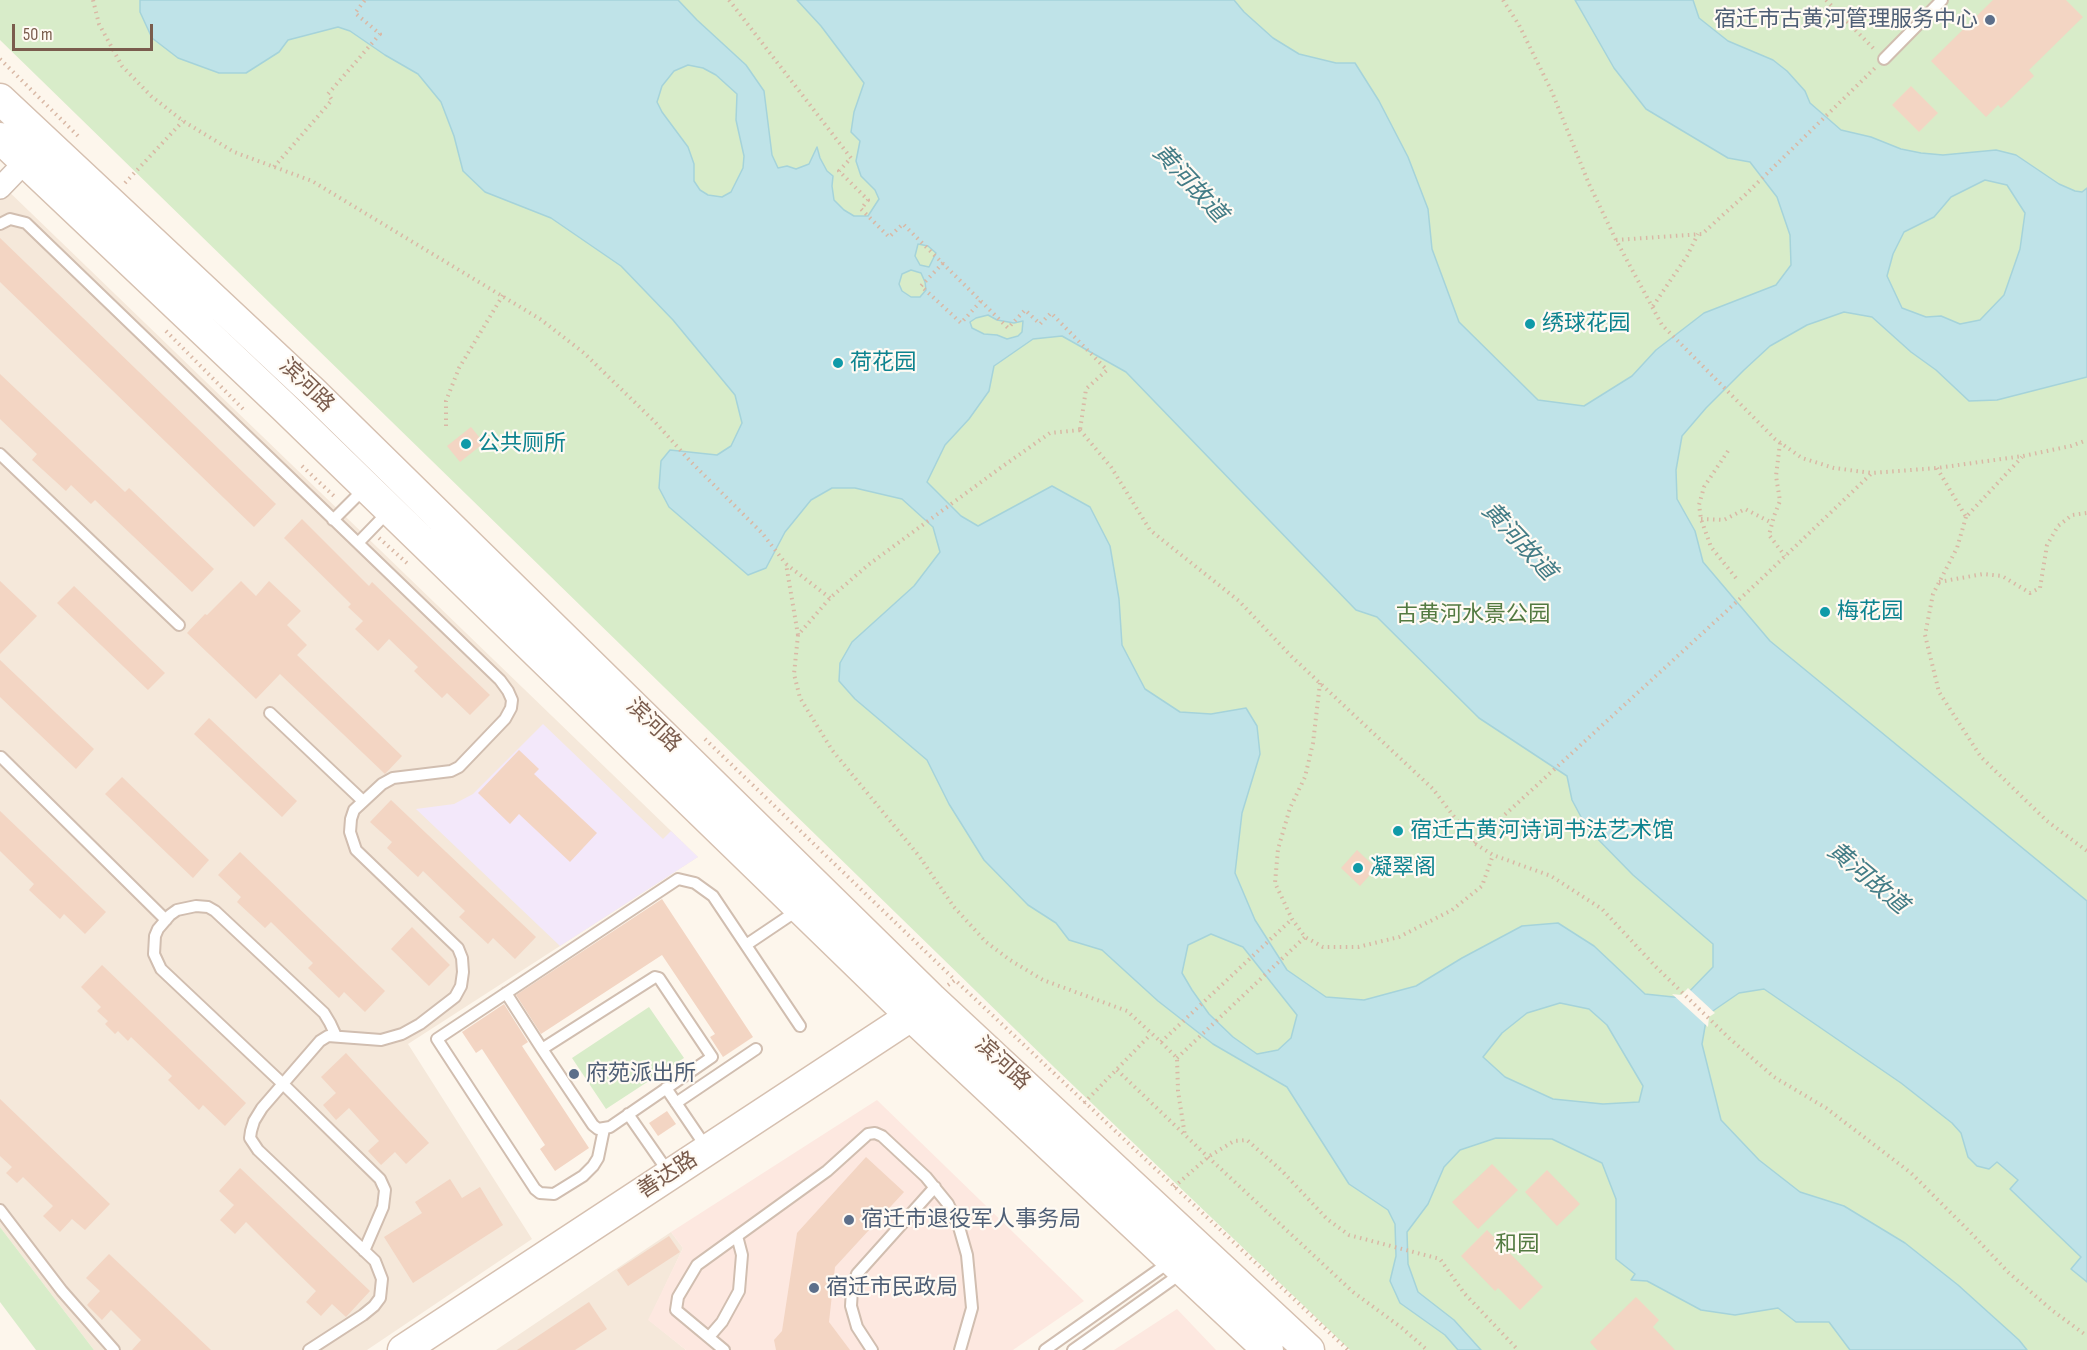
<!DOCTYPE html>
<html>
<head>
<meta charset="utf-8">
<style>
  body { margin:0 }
  #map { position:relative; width:2087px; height:1350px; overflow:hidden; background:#fdf6ec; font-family:"Sofia Sans Condensed",sans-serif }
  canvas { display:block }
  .scale { position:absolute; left:12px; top:24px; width:141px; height:27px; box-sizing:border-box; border:3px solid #7a5c4d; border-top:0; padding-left:8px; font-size:18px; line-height:21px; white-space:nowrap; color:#7a5c4d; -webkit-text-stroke:4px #fffaf3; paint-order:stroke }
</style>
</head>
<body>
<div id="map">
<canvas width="2087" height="1350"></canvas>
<div class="scale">50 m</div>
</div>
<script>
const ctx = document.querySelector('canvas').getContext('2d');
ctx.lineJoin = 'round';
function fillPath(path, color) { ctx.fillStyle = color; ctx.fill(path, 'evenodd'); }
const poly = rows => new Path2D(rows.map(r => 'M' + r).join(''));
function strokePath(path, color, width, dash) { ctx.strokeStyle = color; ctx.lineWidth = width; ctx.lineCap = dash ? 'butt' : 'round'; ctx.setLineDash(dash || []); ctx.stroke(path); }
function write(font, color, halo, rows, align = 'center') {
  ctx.font = font + ' "Sofia Sans Condensed","Noto Sans SC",sans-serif'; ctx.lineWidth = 4.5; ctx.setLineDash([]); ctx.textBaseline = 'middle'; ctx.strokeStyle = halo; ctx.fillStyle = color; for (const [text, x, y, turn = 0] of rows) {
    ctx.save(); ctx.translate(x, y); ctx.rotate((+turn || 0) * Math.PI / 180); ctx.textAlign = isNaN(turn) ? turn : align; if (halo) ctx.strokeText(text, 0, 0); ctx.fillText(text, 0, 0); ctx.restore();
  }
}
const residential = poly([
  [0,183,698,857,408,1044,532,1239,367,1350,94,1350,0,1227],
  [671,1232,683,1248,649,1320,686,1350,496,1350]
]);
const commercial = poly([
  [877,1100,1084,1301,1013,1350,686,1350,648,1320,683,1248,671,1232],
  [1177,1309,1216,1350,1114,1350]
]);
const education = poly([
  [543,724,663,839,671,831,698,857,560,946,416,809,454,804,473,794]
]);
const green = poly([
  [0,0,2087,0,2087,1350,1350,1350,1055,1068,0,40],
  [649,1007,684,1058,606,1109,572,1058],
  [0,1227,94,1350,36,1350,0,1302]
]);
const water = poly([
  [140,0,678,0,697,20,746,65,764,91,772,155,778,168,787,166,796,169,809,164,817,147,820,158,827,171,833,176,832,186,834,200,844,210,854,216,868,216,879,199,875,190,861,176,856,161,860,141,851,132,854,112,864,83,821,26,797,0,1234,0,1244,12,1273,38,1299,54,1336,63,1355,63,1379,101,1408,157,1428,209,1432,249,1459,322,1538,400,1584,406,1632,376,1656,350,1704,313,1776,285,1791,265,1790,235,1777,197,1750,162,1728,158,1646,109,1614,68,1575,0,1693,0,1699,18,1728,41,1773,60,1787,71,1805,91,1810,103,1841,130,1871,137,1901,149,1921,153,1943,155,1996,150,2016,155,2059,184,2075,191,2082,192,2087,188,2087,377,1997,400,1969,401,1936,370,1911,352,1872,317,1844,312,1807,325,1770,346,1744,370,1706,408,1682,436,1676,470,1677,499,1695,531,1703,562,1770,641,2087,901,2087,1282,2071,1269,2081,1257,2010,1189,2018,1180,1997,1162,1989,1169,1977,1166,1968,1157,1961,1133,1952,1123,1901,1083,1764,989,1739,993,1707,1015,1702,1044,1721,1120,1759,1160,1800,1192,1844,1206,1905,1243,1958,1285,2019,1340,2027,1350,1850,1350,1829,1322,1796,1322,1778,1308,1735,1315,1701,1310,1647,1281,1631,1280,1635,1274,1616,1259,1616,1199,1602,1163,1552,1139,1496,1138,1460,1150,1444,1167,1428,1204,1407,1232,1408,1264,1418,1292,1454,1320,1481,1350,1458,1350,1445,1335,1400,1303,1390,1281,1396,1256,1395,1224,1388,1210,1349,1184,1287,1087,1213,1044,1158,1001,1102,950,1069,940,1056,923,1028,905,984,860,949,804,927,760,855,699,839,681,840,663,852,642,914,586,940,552,933,527,902,499,855,488,832,488,811,500,785,532,766,568,748,575,669,507,659,488,661,461,670,450,717,455,731,446,742,423,735,395,673,320,621,266,551,218,485,192,463,171,454,136,441,102,418,74,385,55,350,31,338,27,288,40,279,52,246,73,219,73,178,58,152,38,140,12,140,0],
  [688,65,703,68,716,75,737,94,736,120,744,156,743,168,731,192,722,197,708,195,700,190,694,181,694,164,688,147,662,112,657,102,662,86,674,71,688,65],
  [1985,180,2007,185,2025,213,2020,249,2004,295,1980,320,1960,324,1941,316,1926,317,1902,308,1887,276,1893,254,1904,232,1934,217,1951,197,1985,180],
  [918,244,928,246,936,253,929,267,920,265,915,256,918,244],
  [911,270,921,273,925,282,926,290,920,297,911,297,902,291,899,284,902,274,911,270],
  [988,315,997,320,1014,323,1023,321,1022,332,1018,336,1007,339,997,335,984,334,972,328,970,322,976,318,988,315],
  [1062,336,1126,372,1356,610,1377,617,1479,718,1567,776,1572,800,1587,828,1633,875,1713,944,1713,967,1683,998,1645,994,1594,946,1558,923,1522,926,1462,958,1416,986,1364,1000,1326,997,1287,970,1255,920,1235,873,1242,813,1260,754,1257,726,1246,708,1211,714,1180,712,1145,689,1122,645,1119,599,1110,546,1090,507,1052,486,978,526,961,516,927,482,945,445,969,419,989,391,994,366,1033,339,1062,336],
  [1211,934,1243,947,1297,1015,1291,1038,1278,1050,1257,1054,1233,1037,1209,1014,1192,990,1182,973,1188,945,1211,934],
  [1560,1003,1589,1009,1607,1025,1643,1086,1639,1102,1603,1104,1553,1099,1505,1077,1483,1057,1502,1033,1527,1013,1560,1003]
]);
const pier = poly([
  [1688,988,1715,1013,1709,1017,1708,1027,1672,994,1681,995]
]);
const building = poly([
  [1993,0,2066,0,2083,17,2029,70,2034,76,2001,108,1998,105,1986,117,1931,61],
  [1911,86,1938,113,1919,132,1892,105],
  [0,238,276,504,254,527,0,282],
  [0,374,125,492,129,488,214,569,192,592,95,500,91,504,71,485,66,491,32,460,37,454,0,419],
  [471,427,484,443,460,462,447,446],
  [302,519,369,586,372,582,490,695,470,715,447,693,442,698,414,671,418,667,389,639,378,651,355,629,363,621,348,607,351,604,284,538],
  [0,581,37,616,0,654],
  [241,581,256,596,269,581,301,611,287,625,307,645,297,655,402,756,385,774,280,674,256,699,187,633,205,614,207,615],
  [74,586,165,673,148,690,57,603],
  [0,660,94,749,76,769,0,697],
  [209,718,297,801,282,817,194,734],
  [519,750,539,769,534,774,597,833,570,862,519,814,510,824,478,793],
  [122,777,209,860,193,878,105,794],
  [391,800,536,937,515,959,493,938,488,944,459,917,465,911,423,871,418,877,387,848,392,842,370,822],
  [0,811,106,912,85,934,64,914,60,919,29,890,34,884,0,851],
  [1357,850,1376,868,1360,886,1341,868],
  [240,852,385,991,365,1012,344,992,339,998,308,968,313,963,271,922,265,928,237,902,241,897,218,875],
  [662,899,753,1037,723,1057,710,1037,715,1034,662,955,541,1034,516,995],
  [412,927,450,965,429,986,391,949],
  [102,965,246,1103,225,1126,203,1105,199,1110,168,1080,172,1076,131,1037,128,1041,118,1031,115,1034,105,1024,108,1021,97,1011,101,1007,81,987],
  [504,1004,528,1042,522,1046,589,1148,555,1171,540,1149,545,1145,482,1049,476,1053,462,1032],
  [346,1053,429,1143,406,1164,395,1152,381,1165,368,1151,379,1141,349,1108,336,1120,323,1105,336,1093,321,1077],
  [0,1099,110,1204,85,1230,72,1219,60,1232,43,1216,53,1206,23,1177,17,1183,6,1173,12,1167,0,1156],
  [667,1111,676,1124,658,1136,649,1123],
  [866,1157,904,1192,835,1267,829,1322,850,1350,776,1350,774,1340,782,1331,797,1233],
  [1492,1164,1518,1190,1478,1229,1452,1202],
  [240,1168,370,1291,346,1317,332,1304,321,1316,306,1302,316,1291,275,1251,246,1222,235,1234,220,1220,234,1205,219,1191],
  [1547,1170,1580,1204,1557,1226,1525,1192],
  [450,1179,462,1198,480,1187,503,1225,413,1283,384,1237,422,1213,415,1202],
  [1487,1230,1543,1287,1520,1310,1498,1288,1495,1291,1461,1256],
  [669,1236,680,1252,628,1286,617,1270],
  [109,1254,211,1350,132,1350,141,1340,111,1310,102,1320,87,1305,100,1291,86,1278],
  [1636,1297,1659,1320,1653,1327,1675,1350,1597,1350,1590,1342],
  [589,1302,607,1329,575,1350,517,1350]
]);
const path = poly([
  [93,0,99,24,122,66,151,96,183,121,234,152,312,181,540,319,584,353,655,422,691,462,762,533,786,564],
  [729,0,851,158,839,171,868,200,861,209,889,237,903,224,1008,328,1025,310,1040,324,1051,313,1107,370,1086,389,1080,430],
  [1503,0,1519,25,1552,92,1589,184,1616,240,1662,325,1775,439,1802,458,1834,468,1872,473,1937,468,2023,456,2071,446,2087,440],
  [1826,0,1874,49],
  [0,59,79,137],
  [274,167,332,100,328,94,380,34,355,13,365,0],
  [125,183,183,121],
  [1616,240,1702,234,1745,195,1876,67],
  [943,263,921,286,961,323,981,301],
  [1653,306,1687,256,1698,234],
  [166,331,245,411],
  [446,426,446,401,459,368,503,295],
  [1080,430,1111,467,1150,530,1239,601,1291,656,1433,789,1474,843,1493,855,1551,876,1602,909,1656,967,1729,1038,1774,1077,1826,1108,1911,1173,1969,1231,2009,1273,2053,1311,2087,1336],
  [1780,443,1776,476,1780,501,1774,516,1769,535,1785,556],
  [1728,451,1704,487,1699,505,1701,519,1711,547,1736,578],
  [302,466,336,498],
  [1937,468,1966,517,2022,457],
  [1966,517,1957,548,1933,594,1925,635,1939,692,1981,757,2047,821,2087,851],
  [1701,519,1724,520,1745,509,1772,523],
  [379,538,409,565],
  [1939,582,1983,574,2002,576,2030,593,2040,588,2047,545,2058,526,2072,515,2087,513],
  [830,598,786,564,798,635,830,598,868,565,1003,466,1050,433,1080,430],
  [798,635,794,674,800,698,832,750,919,856,954,907,986,942,1010,960,1043,980,1127,1011,1161,1042,1177,1058,1178,1091,1185,1136],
  [1320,683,1313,743,1305,777,1290,808,1278,849,1275,883,1292,919,1305,937,1323,947,1358,947,1399,937,1452,910,1482,886,1493,855],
  [705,739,955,980],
  [1474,843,1756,584,1872,473],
  [948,985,955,980,1348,1350],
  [1161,1042,1292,919],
  [1177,1058,1305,937],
  [1117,1070,1208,1157,1353,1292,1402,1328,1427,1350],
  [1084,1103,1151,1034],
  [1174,1187,1208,1157,1234,1141,1247,1140,1282,1171,1327,1219,1349,1235,1440,1259,1464,1293,1518,1350]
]);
const lane = poly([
  [1884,59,1942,0],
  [0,224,10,219,26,223,500,680,508,691,512,700,511,708,505,719,459,767,451,771,393,778,382,784,354,810,351,819,350,832,356,850,458,948,462,958,463,972,461,986,455,997,420,1024,402,1034,381,1040,328,1036,320,1041,262,1108,254,1121,251,1131,250,1138,258,1150,375,1261,382,1279,380,1298,374,1306,363,1315,309,1350],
  [0,454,179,625],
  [333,520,364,489],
  [358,543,389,511],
  [270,713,363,801],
  [1,757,166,920],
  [746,945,798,910],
  [506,993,542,1049,593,1125,598,1129,610,1127,712,1057,659,978,655,977,542,1049],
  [336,1036,330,1023,324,1013,215,911,208,907,196,906,177,910,170,915,158,929,155,936,154,954,161,969,283,1084,380,1179,385,1190,383,1207,364,1251],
  [666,1088,706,1147],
  [676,1103,756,1049],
  [628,1114,669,1173],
  [604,1129,598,1158,593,1166,583,1176,554,1194,540,1193,535,1189,437,1039,678,879,695,883,713,896,800,1026],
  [0,1210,62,1291,114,1350],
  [709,1337,722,1322,739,1291,742,1255,737,1236],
  [724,1350,676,1310,678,1297,697,1265,827,1171,868,1134,875,1133,882,1136,926,1177,948,1204,959,1227,967,1255,972,1308,960,1350],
  [872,1350,857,1327,851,1306,852,1289,857,1274,935,1187],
  [1045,1350,1171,1261],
  [1073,1350,1183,1272]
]);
const street = poly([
  [0,188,25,162]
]);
const secondary = poly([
  [0,99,313,392,931,998,1309,1350],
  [0,138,284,407,911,1016,1268,1350],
  [403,1350,911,1016,925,1004]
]);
const markers = [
  [1990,20,6,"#5c6f8a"],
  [1530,324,6,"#0f9aa8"],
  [838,363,6,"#0f9aa8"],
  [466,444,6,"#0f9aa8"],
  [1825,612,6,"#0f9aa8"],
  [1398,831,6,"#0f9aa8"],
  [1358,868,6,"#0f9aa8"],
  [574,1074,6,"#5c6f8a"],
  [849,1220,6,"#5c6f8a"],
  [814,1288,6,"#5c6f8a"]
];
const serviceNames = [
  ["宿迁市古黄河管理服务中心",1978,20,"right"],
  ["府苑派出所",586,1074],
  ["宿迁市退役军人事务局",861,1220],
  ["宿迁市民政局",826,1288]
];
const cultureNames = [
  ["绣球花园",1542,324],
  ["荷花园",850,363],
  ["公共厕所",478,444],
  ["梅花园",1837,612],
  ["宿迁古黄河诗词书法艺术馆",1410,831],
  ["凝翠阁",1370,868]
];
const streetNames = [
  ["滨河路",306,386,44],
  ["滨河路",653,726,44],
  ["滨河路",1002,1064,43],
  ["善达路",668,1176,-33]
];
const parkNames = [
  ["古黄河水景公园",1473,615],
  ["和园",1517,1245]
];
const waterNames = [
  ["黄河故道",1189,184,47],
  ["黄河故道",1518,542,47],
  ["黄河故道",1867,879,40]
];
fillPath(residential, '#f5e8da');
fillPath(commercial, '#fde8e0');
fillPath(education, '#f3e8fa');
fillPath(green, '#d8ecc9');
fillPath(water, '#bfe3e8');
strokePath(water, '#a5d3da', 1.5);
fillPath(pier, '#fdf6ec');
fillPath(building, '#f3d5c3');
strokePath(lane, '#d1beb0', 14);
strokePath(street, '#d1beb0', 24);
strokePath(secondary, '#d6c0b0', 33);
strokePath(path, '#d9b8a5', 4, [1.5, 4.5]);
strokePath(lane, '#fff', 10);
strokePath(street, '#fff', 21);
strokePath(secondary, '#fff', 30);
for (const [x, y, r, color] of markers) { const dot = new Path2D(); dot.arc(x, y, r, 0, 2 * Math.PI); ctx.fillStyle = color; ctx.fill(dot); strokePath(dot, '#fffaf3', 2); }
write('22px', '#4e5e75', '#fffaf3', serviceNames, 'left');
write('22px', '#0d838f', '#fffaf3', cultureNames, 'left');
write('22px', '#7a5c4d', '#fffaf3', streetNames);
write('22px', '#537a41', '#fffaf3', parkNames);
write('italic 24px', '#437c86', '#fffaf3', waterNames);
</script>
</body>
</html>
